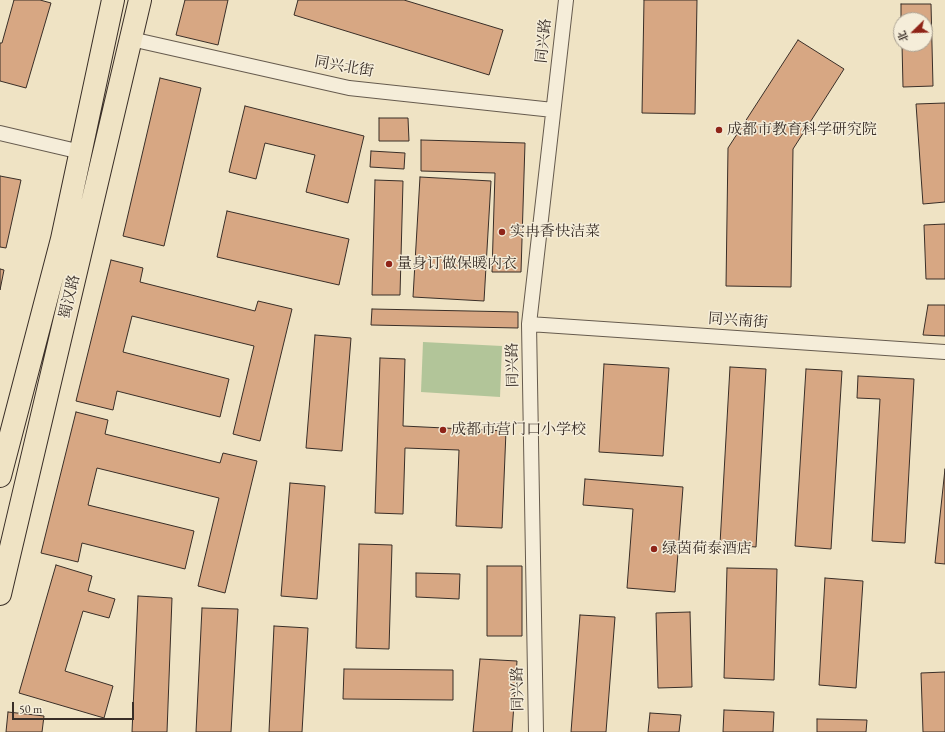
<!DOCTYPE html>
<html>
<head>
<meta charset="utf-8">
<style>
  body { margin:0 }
  #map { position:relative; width:945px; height:732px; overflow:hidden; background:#efe3c4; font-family:"EB Garamond","Noto Serif SC",serif }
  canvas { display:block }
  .north { position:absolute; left:893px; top:12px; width:40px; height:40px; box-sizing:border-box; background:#f5edd9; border:1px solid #aaa192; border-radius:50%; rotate:247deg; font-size:11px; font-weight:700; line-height:16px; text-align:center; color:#392e27 }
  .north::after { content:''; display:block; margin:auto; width:14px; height:18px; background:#8f2418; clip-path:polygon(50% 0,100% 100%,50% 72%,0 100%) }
  .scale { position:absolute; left:12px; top:702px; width:122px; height:18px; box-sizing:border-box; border:2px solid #392e27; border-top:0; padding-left:5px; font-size:12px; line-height:14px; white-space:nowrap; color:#392e27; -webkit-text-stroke:3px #f5edd9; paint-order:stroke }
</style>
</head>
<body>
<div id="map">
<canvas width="945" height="732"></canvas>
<div class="north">北</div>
<div class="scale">50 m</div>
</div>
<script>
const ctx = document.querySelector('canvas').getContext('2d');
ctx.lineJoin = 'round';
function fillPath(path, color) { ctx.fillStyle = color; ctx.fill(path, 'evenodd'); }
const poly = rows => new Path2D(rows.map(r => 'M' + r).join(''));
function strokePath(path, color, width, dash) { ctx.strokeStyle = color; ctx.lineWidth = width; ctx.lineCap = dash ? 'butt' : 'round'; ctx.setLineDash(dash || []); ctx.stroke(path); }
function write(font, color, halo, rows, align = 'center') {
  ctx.font = font + ' "EB Garamond","Noto Serif SC",serif'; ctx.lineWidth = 3; ctx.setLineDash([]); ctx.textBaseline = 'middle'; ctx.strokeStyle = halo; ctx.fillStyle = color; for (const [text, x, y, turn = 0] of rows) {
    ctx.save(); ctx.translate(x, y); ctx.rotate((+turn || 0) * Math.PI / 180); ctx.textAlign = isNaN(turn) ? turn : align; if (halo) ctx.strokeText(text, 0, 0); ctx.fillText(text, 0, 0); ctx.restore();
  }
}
const green = poly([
  [423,342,502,346,500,397,421,392]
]);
const building = poly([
  [14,0,40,0,51,3,26,88,0,81,0,43,2,43,14,0],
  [185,0,228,0,218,45,176,35,185,0],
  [298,0,404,0,503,30,489,75,294,15,298,0],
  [644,0,697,0,695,114,642,113,644,0],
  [901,4,931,4,933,86,903,87,902,44,925,44,925,20,901,20,901,4],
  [798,40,844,69,793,149,791,287,726,286,728,148,798,40],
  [160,78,201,88,164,246,123,236,160,78],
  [945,103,945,202,923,204,916,104,945,103],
  [245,106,364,136,348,203,306,192,315,155,265,143,256,179,229,172,245,106],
  [379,118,408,118,409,141,379,141,379,118],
  [421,140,525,143,521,272,492,272,495,173,421,171,421,140],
  [371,151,405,153,404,169,370,167,371,151],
  [0,176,21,180,6,248,0,247,0,176],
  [420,177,491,181,484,301,413,297,420,177],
  [375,180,403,181,400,295,372,295,375,180],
  [227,211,349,239,339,285,217,257,227,211],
  [945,224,945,279,926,279,924,225,945,224],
  [111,260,143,268,140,282,255,311,258,301,292,309,260,441,233,434,254,346,132,316,123,352,229,379,220,417,117,391,113,410,76,401,111,260],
  [0,269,4,270,0,290,0,269],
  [928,305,945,305,945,336,923,335,928,305],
  [372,309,518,312,518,328,371,325,372,309],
  [315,335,351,338,342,451,306,448,315,335],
  [380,358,405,359,403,426,506,431,502,528,456,526,459,450,405,448,403,514,375,513,380,358],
  [604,364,669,368,663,456,599,452,604,364],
  [730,367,766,369,756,547,720,544,730,367],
  [806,369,842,371,831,549,795,546,806,369],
  [858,376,914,379,905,543,872,541,880,399,857,398,858,376],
  [76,412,108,420,105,434,220,463,223,453,257,461,225,593,198,586,219,498,97,468,88,505,194,531,185,569,82,543,78,562,41,553,76,412],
  [945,469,945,564,935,563,945,469],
  [585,479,683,487,675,592,627,588,633,509,583,505,585,479],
  [290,483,325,486,317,599,281,596,290,483],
  [359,544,392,545,389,649,356,648,359,544],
  [56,565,92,576,88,591,115,599,109,618,83,611,65,671,113,686,104,718,19,693,56,565],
  [487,566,522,566,522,636,487,636,487,566],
  [727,568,777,569,774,680,724,678,727,568],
  [416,573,460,574,459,599,416,597,416,573],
  [825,578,863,581,856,688,819,685,825,578],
  [138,596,172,598,167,732,132,732,138,596],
  [202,608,238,609,231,732,196,732,202,608],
  [690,612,692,687,658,688,656,613,690,612],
  [580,615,615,617,606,732,571,732,580,615],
  [274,626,308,628,302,732,269,732,274,626],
  [480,659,517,661,512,732,473,732,480,659],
  [344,669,453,670,453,700,343,699,344,669],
  [945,672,945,732,923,732,921,673,945,672],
  [724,710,774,712,773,732,723,732,724,710],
  [8,712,44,716,42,732,6,732,8,712],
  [650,713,681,715,679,732,648,732,650,713],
  [817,719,867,720,866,732,817,732,817,719]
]);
const minor = poly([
  [131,39,349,88,553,110],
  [0,133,81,152],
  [529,324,945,352],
  [536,732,529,324,566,0]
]);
const primary = poly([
  [0,476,62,239,113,0],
  [0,594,140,0]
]);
const markers = [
  [719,130,4,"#8f2418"],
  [502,232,4,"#8f2418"],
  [389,264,4,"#8f2418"],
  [443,430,4,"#8f2418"],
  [654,549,4,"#8f2418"]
];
const streetNames = [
  ["同兴路",544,41,-84],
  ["同兴北街",344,67,10],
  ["蜀汉路",70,297,-77],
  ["同兴南街",738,321,4],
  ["同兴路",513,365,-91],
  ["同兴路",518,689,-91]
];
const poiNames = [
  ["成都市教育科学研究院",727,130],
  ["实冉香快洁菜",510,232],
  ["量身订做保暖内衣",397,264],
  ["成都市营门口小学校",451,430],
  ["绿茵荷泰酒店",662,549]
];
fillPath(green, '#b2c599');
fillPath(building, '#d7a783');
strokePath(building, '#392e27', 1);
strokePath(minor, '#665b4e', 16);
strokePath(primary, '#392e27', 24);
strokePath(minor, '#f5edd9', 14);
strokePath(primary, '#efe3c4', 22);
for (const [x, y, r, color] of markers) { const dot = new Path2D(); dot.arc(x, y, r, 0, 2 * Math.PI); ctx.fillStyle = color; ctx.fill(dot); strokePath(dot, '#f5edd9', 1.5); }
write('15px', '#392e27', '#f5edd9', streetNames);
write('15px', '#392e27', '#f5edd9', poiNames, 'left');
</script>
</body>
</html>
